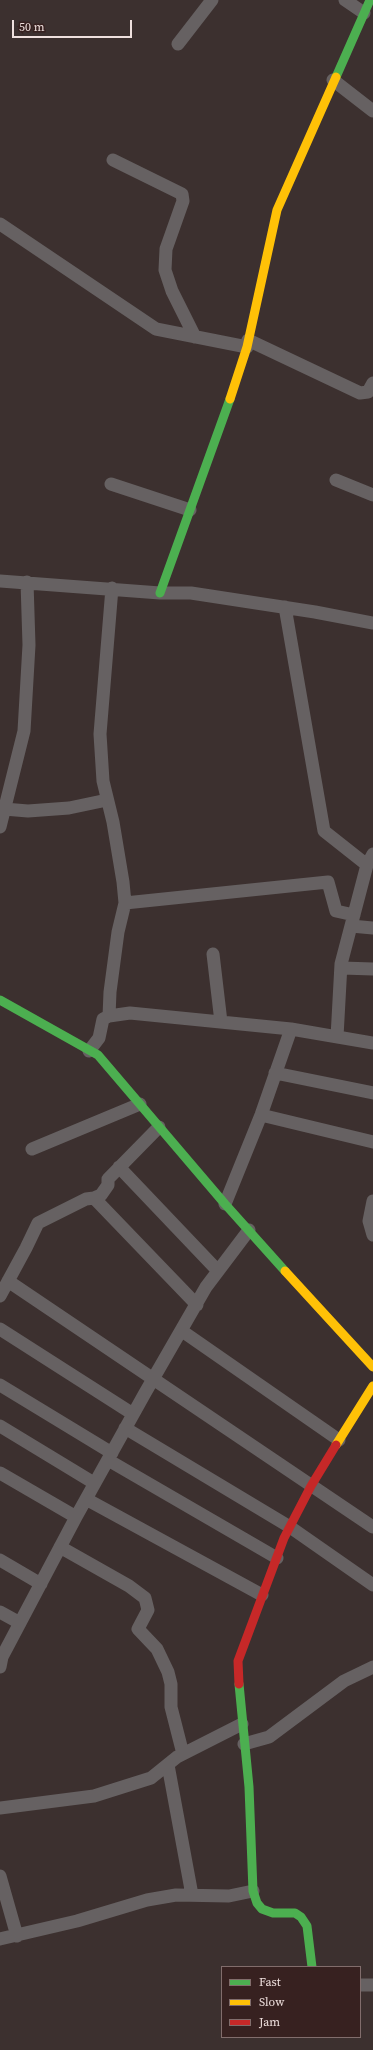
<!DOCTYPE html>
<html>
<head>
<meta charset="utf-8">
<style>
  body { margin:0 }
  #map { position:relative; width:373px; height:2050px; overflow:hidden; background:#3c302f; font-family:"Source Serif 4",serif }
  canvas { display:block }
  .legend { position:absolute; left:221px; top:1966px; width:140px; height:72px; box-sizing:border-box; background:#372120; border:1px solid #816d6c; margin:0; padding:5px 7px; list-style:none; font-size:12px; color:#efe0de }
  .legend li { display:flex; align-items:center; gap:8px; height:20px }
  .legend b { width:20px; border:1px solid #816d6c }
  .scale { position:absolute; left:12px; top:20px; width:120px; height:18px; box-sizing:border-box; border:2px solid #efe0de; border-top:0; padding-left:5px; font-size:12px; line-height:14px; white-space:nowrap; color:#efe0de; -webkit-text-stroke:3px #372120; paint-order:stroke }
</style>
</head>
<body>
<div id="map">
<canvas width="373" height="2050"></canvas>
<ul class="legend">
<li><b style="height:5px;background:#4caf50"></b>Fast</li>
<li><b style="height:5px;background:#ffc107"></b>Slow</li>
<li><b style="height:5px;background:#c62828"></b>Jam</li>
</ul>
<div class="scale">50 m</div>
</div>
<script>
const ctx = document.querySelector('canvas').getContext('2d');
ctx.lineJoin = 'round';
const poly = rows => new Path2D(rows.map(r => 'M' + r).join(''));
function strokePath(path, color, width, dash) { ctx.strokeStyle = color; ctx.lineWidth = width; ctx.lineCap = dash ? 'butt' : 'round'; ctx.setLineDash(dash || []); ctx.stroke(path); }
const street = poly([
  [345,0,364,13],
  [178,44,212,0],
  [333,80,373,111],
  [113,160,182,194,183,201,166,249,165,270,172,291,195,337],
  [0,224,156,329,247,347],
  [248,340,360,393,368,392,373,383],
  [336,480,373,495],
  [111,484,190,510],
  [0,581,160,593,191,593,315,612,373,623],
  [285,607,324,831,367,865,341,964,337,1037],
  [4,809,28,811,69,808,107,800],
  [0,827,24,731,29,645,27,582],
  [367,865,373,854],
  [125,903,328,882,336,911,354,915],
  [351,926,373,928],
  [213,954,221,1022],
  [342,968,373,969],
  [109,1016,110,992,118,932,125,903,123,882,113,822,103,781,100,734,112,588],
  [89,1051,99,1038,103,1019,109,1016,130,1013,291,1029,373,1043],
  [275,1073,373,1093],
  [261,1115,373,1142],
  [32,1149,140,1104],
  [119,1167,218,1271],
  [94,1198,197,1305],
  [373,1201,369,1221,373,1235],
  [225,1204,261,1115,291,1029],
  [8,1281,373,1527],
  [0,1296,26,1248,38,1223,86,1199,94,1198,101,1195,108,1185,108,1179,159,1127],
  [0,1329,133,1414],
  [182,1331,339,1440],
  [0,1385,112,1453],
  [0,1426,94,1483],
  [125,1428,290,1527,373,1585],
  [108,1460,277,1558],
  [0,1473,76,1517],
  [86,1499,262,1595],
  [60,1547,129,1586,145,1598,148,1610,138,1629,157,1649,168,1672,171,1684,171,1707,183,1754],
  [0,1560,41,1584],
  [0,1612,20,1623],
  [0,1667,2,1657,76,1517,145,1393,206,1287,249,1230],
  [244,1744,269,1737,344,1681,373,1667],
  [168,1765,192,1895],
  [0,1808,94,1796,151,1778,177,1757,242,1724],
  [0,1876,17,1936],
  [0,1939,77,1921,147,1900,176,1895,229,1896,253,1891],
  [360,1985,373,1985]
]);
const fast = poly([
  [336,77,370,0],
  [160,593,230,399],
  [0,1000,98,1055,225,1204,285,1271],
  [239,1684,249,1787,253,1891,257,1903,262,1909,273,1913,295,1913,301,1917,307,1926,312,1967]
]);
const slow = poly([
  [230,399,247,347,277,210,336,77],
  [285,1271,373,1367],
  [336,1445,373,1386]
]);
const jam = poly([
  [239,1684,238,1661,284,1538,311,1486,336,1445]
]);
strokePath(street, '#666162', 13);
strokePath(fast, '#4caf50', 9);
strokePath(slow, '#ffc107', 9);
strokePath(jam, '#c62828', 9);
</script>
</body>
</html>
